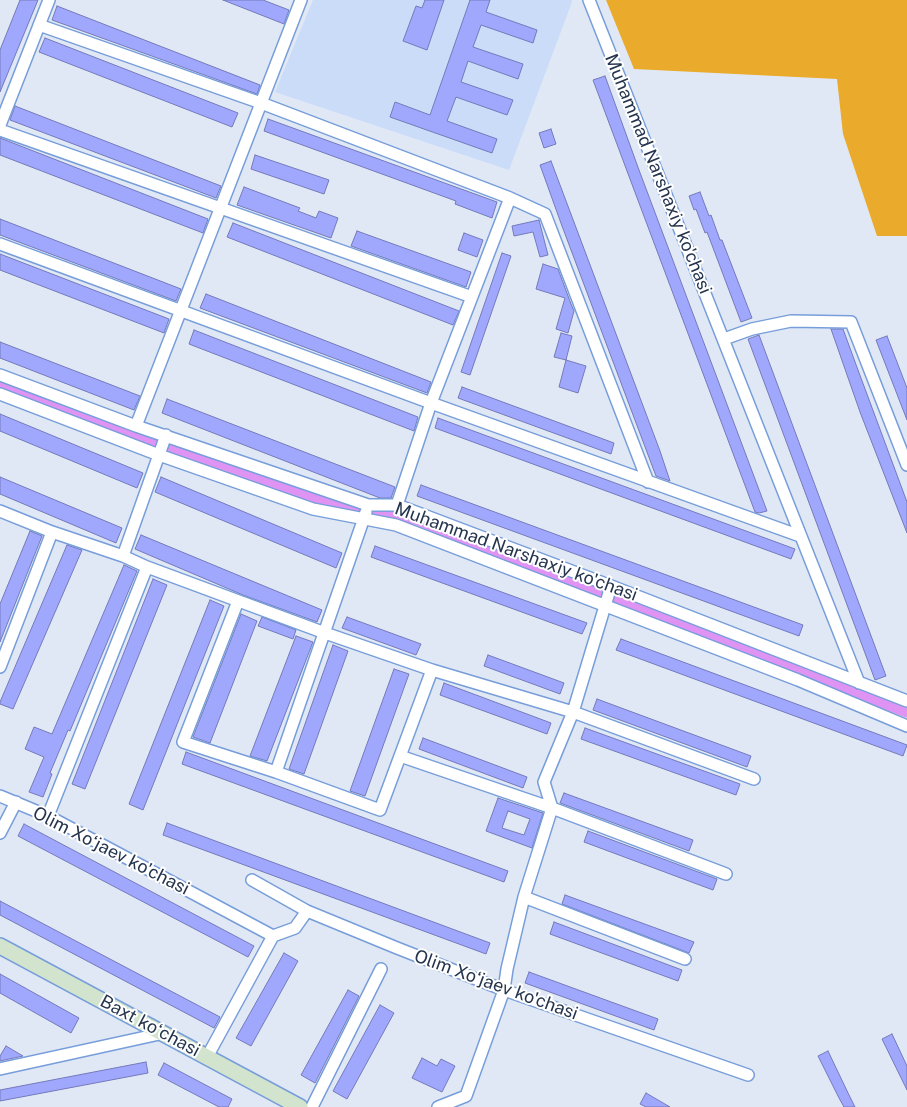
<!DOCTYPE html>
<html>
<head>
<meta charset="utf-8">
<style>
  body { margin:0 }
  canvas { display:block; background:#e0e8f5 }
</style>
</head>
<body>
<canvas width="907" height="1107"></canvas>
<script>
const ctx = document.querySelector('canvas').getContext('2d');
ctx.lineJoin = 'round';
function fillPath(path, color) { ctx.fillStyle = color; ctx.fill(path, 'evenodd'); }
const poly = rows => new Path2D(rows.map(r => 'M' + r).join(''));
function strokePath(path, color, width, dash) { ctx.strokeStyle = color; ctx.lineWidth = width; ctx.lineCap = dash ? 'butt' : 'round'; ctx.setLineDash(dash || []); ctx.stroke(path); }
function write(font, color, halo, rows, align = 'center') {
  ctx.font = font + ' "Public Sans",sans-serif'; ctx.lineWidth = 4; ctx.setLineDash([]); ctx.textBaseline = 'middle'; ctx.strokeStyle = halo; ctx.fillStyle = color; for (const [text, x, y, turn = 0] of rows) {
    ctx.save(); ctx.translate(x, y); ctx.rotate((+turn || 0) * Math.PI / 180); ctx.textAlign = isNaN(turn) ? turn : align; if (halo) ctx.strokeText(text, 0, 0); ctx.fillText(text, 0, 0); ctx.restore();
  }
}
const built = poly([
  [313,0,572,0,572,2,509,170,275,92]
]);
const green = poly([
  [606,0,907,0,907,236,877,236,843,134,837,79,634,69]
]);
const canal = poly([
  [0,385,154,442],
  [171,448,227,466,317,500,415,519,588,590,907,712]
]);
const building = poly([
  [20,0,38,0,0,92,0,50,20,0],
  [223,0,263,0,289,10,284,24,223,0],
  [425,0,444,0,427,50,403,41,416,6,422,8,425,0],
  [470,0,490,0,486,12,537,30,533,43,481,25,473,47,523,64,518,79,468,61,461,82,513,100,507,115,456,97,447,121,497,139,492,153,390,117,395,102,430,115,470,0],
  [57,6,260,85,257,94,52,20,57,6],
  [45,38,238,113,232,127,39,52,45,38],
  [605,76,639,170,767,511,759,513,755,512,627,171,593,80,605,76],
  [15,106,221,186,216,198,10,120,15,106],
  [268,119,497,202,492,218,455,204,456,201,264,131,268,119],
  [551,129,556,144,544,148,539,133,551,129],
  [0,138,208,219,203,233,0,155,0,138],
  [255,155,329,180,324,194,251,169,255,155],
  [551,161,660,451,670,481,656,476,562,226,540,165,551,161],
  [244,187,300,208,298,211,316,218,319,211,338,218,331,238,237,205,244,187],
  [700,192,709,216,711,215,720,240,722,240,752,318,741,322,707,232,705,233,696,209,694,210,689,196,700,192],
  [0,219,181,289,176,301,0,235,0,219],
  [539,220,548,255,540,257,533,232,514,236,512,226,539,220],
  [233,223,459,311,453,325,227,237,233,223],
  [357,231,471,272,466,287,351,246,357,231],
  [464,233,483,240,477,257,458,250,464,233],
  [502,253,511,256,470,375,461,372,502,253],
  [0,254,169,319,164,333,0,270,0,254],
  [543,264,558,269,571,304,574,311,568,333,556,329,565,298,536,289,543,264],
  [206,294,431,382,427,393,200,308,206,294],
  [831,329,843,329,858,370,907,502,907,533,860,412,831,329],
  [194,330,418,417,414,431,189,344,194,330],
  [561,333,572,336,566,360,554,357,561,333],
  [759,335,886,676,875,680,748,339,759,335],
  [887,336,907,388,907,420,876,340,887,336],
  [0,342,140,396,134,410,0,358,0,342],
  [566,360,586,366,578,393,559,387,566,360],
  [462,387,614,443,611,454,458,398,462,387],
  [167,399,395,487,391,498,380,498,162,413,167,399],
  [0,414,143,473,137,488,0,431,0,414],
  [438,418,795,549,791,559,435,428,438,418],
  [0,477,122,528,116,543,0,494,0,477],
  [161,477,342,553,336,568,155,492,161,477],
  [421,485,803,625,799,636,417,496,421,485],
  [30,531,42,536,0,642,0,604,30,531],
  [141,535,322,610,317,622,243,595,135,549,141,535],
  [67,545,82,550,13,709,0,704,0,702,67,545],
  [375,546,587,623,582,634,371,557,375,546],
  [124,565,137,571,70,731,68,730,50,773,52,774,43,797,29,792,44,757,25,749,34,727,52,734,124,565],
  [153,579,167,585,85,789,72,784,153,579],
  [210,600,224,606,143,810,129,804,210,600],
  [241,614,257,621,210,743,193,737,241,614],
  [262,617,296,630,293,639,258,626,262,617],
  [347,617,421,644,416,655,342,628,347,617],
  [296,636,313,642,267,761,250,756,296,636],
  [621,639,907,745,903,756,616,650,621,639],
  [333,645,348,651,304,774,289,769,333,645],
  [488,655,564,683,560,694,484,666,488,655],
  [394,669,409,674,365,796,350,791,394,669],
  [444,683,551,723,547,734,440,695,444,683],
  [597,699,751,756,747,767,593,710,597,699],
  [585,728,740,784,736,795,581,739,585,728],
  [423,738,527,777,523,788,419,749,423,738],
  [186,752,508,871,504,882,182,764,186,752],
  [564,793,693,840,689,851,560,803,564,793],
  [498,798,543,813,532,848,486,831,498,798],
  [508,811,530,819,524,835,502,828,508,811],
  [167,823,490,943,486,954,163,835,167,823],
  [24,824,254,946,248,957,18,836,24,824],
  [588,831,717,879,713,890,584,842,588,831],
  [565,895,694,942,689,953,562,904,565,895],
  [0,901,220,1017,214,1028,0,915,0,901],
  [554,922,682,970,678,981,550,934,554,922],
  [284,953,298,961,251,1046,236,1038,284,953],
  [529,972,658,1019,654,1030,525,983,529,972],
  [0,974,79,1018,71,1033,0,993,0,974],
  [348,990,359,996,315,1083,301,1075,348,990],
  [380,1005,394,1013,347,1099,333,1091,380,1005],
  [892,1034,907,1066,907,1090,882,1039,892,1034],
  [6,1046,23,1056,0,1061,0,1056,6,1046],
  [828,1051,849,1095,855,1107,844,1107,839,1098,818,1056,828,1051],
  [422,1058,437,1066,441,1059,455,1066,442,1092,412,1078,422,1058],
  [146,1062,148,1073,0,1101,0,1090,146,1062],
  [164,1063,232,1099,228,1107,219,1107,158,1075,164,1063],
  [646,1093,670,1107,646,1107,640,1104,646,1093]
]);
const minor = poly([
  [589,0,859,683],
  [39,25,261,103,510,198,545,214,648,482],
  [0,125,49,0],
  [0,130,472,297],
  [0,244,431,403,800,536],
  [724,339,752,329,791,321,851,322,907,465],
  [0,375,136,426,368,505,397,505,611,586,907,701],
  [0,394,159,455,313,509,396,525,798,680,907,726],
  [136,426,301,0],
  [397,505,431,403,510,198],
  [0,511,52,532,123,556,147,567,325,633,432,670,573,712,754,779],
  [123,556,166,435],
  [238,601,183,742,276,772,380,810,432,670],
  [0,667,52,532],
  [400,756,552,808,726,874],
  [276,772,366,512],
  [0,796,48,816,273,936],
  [48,816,147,567],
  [0,833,16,802],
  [252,880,307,911,397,948,504,990,748,1075],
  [524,897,685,959],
  [207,1057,273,936,295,928,307,911],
  [0,1069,164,1033],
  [312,1107,381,969],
  [438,1107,466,1096,504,990,507,969,524,897,552,808,544,782,573,712,611,586]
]);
const secondary = poly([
  [0,946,300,1107]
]);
const streetNames = [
  ["Muhammad Narshaxiy ko'chasi",658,174,68],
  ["Muhammad Narshaxiy ko'chasi",516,552,20],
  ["Olim Xoʻjaev ko'chasi",111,851,27],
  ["Olim Xoʻjaev ko'chasi",496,985,20],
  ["Baxt koʻchasi",150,1026,28]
];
fillPath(built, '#cadcf8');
fillPath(green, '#eaaa2b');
strokePath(canal, '#df93f3', 11);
fillPath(building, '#a0a8fe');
strokePath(building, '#747aba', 1);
strokePath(minor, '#779eda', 14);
strokePath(secondary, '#779eda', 18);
strokePath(minor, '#fff', 11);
strokePath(secondary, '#d2e4cd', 15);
write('18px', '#25354e', '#fff', streetNames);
</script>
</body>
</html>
